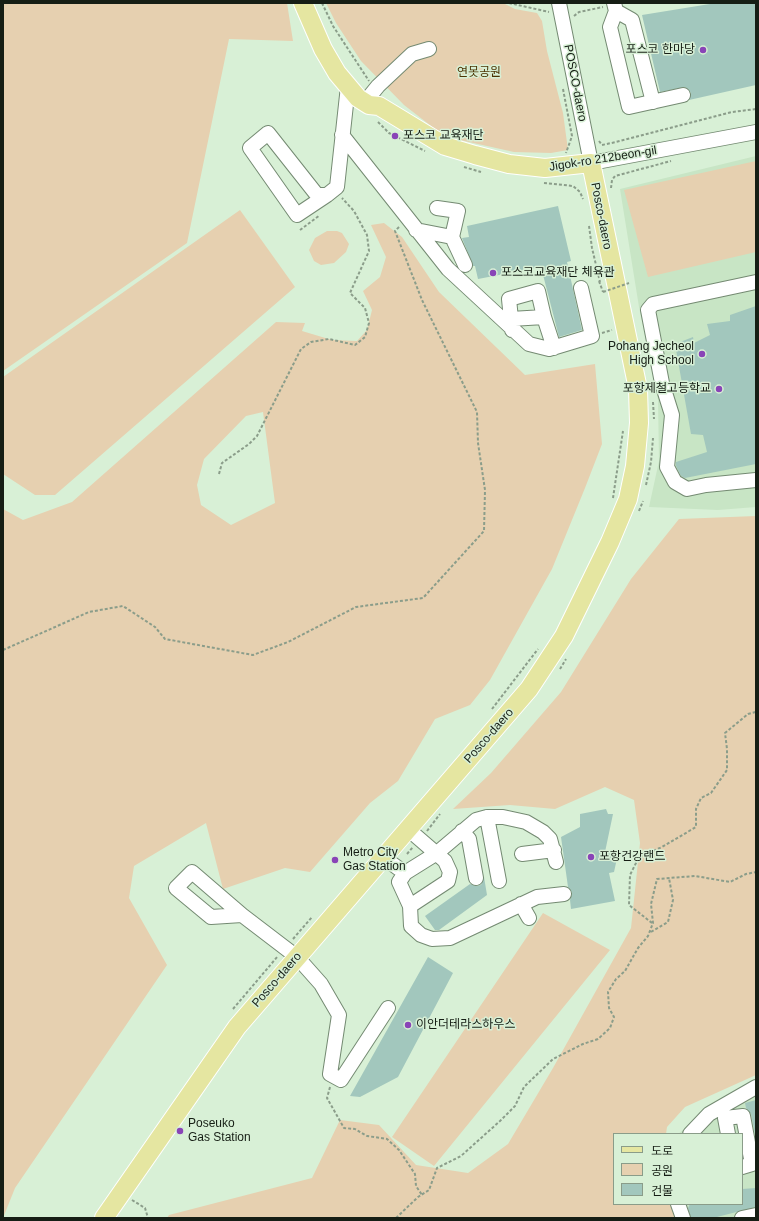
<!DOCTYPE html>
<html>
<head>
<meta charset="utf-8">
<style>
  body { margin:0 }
  #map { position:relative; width:759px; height:1221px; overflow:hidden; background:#d8f0d6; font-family:Arial,"Noto Sans KR",sans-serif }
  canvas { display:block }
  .frame { position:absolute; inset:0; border:4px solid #161e15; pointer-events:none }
  .legend { position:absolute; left:613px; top:1133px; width:130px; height:72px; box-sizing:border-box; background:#d8f0d6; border:1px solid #8a9c89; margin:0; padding:5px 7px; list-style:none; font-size:12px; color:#161e15 }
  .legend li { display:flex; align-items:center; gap:8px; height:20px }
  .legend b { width:20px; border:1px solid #8a9c89 }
</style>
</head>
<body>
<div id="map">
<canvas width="759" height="1221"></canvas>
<div class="frame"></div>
<ul class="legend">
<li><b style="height:5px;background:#e5e6a1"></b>도로</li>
<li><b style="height:11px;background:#e6d0b0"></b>공원</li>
<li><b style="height:11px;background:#a2c7bd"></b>건물</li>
</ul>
</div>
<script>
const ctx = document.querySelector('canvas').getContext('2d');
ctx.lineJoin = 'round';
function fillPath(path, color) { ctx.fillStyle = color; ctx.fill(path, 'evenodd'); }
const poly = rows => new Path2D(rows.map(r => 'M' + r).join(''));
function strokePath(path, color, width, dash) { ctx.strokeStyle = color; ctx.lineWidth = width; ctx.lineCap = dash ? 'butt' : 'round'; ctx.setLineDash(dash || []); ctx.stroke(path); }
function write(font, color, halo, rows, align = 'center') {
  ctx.font = font + ' Arial,"Noto Sans KR",sans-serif'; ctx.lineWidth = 3; ctx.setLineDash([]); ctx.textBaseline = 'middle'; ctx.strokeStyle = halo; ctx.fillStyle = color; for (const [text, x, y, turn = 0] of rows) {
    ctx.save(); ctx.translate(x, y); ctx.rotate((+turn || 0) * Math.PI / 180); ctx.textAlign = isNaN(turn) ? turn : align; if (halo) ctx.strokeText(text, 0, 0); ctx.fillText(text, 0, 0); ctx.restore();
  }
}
const built = poly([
  [756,156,756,507,718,510,649,507,659,461,658,400,639,307,620,189],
  [756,1084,756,1218,678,1218,670,1204,742,1204,742,1134,678,1134,707,1112]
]);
const green = poly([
  [3,3,287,3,293,41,229,39,187,243,3,371],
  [326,3,503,3,515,9,537,13,542,21,547,51,563,113,568,150,551,153,514,152,451,138,435,129,404,105,361,61,336,23],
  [756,161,756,252,648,277,624,190],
  [240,210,295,287,55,495,35,495,3,474,3,377],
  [384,223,402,237,439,292,525,375,595,364,602,444,585,488,552,569,490,680,470,705,435,719,398,781,370,803,310,872,285,868,223,889,206,823,134,866,129,898,167,965,15,1188,3,1218,3,509,23,520,72,502,276,322,305,323,302,331,332,340,357,341,367,330,372,310,363,291,380,277,386,257,371,225],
  [263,412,275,503,231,525,201,505,197,485,204,459,246,416],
  [327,231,337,231,342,233,349,244,346,252,334,263,321,265,314,261,309,250,315,238],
  [756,516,756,1075,685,1107,667,1127,666,1134,614,1134,614,1204,670,1204,678,1218,167,1218,169,1215,312,1178,340,1120,379,1125,416,1165,468,1173,508,1144,553,1068,631,928,640,843,634,800,605,787,555,809,510,805,453,809,491,773,561,692,631,579,679,519],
  [543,913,610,950,434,1166,392,1137]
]);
const building = poly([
  [716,3,756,3,756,85,689,100,691,93,685,87,660,92,642,15],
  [558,206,571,261,567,262,582,330,559,337,541,267,478,279,475,266,473,266,462,238,469,237,467,226],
  [756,306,756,464,685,478,681,476,676,466,676,462,707,452,703,435,691,434,675,344,693,337,694,343,710,335,707,324,730,321,730,315],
  [606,809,608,814,613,814,605,852,618,854,614,872,609,873,615,901,571,909,570,900,572,893,568,887,561,837,580,827,580,814],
  [484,877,487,895,439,930,435,930,425,916,470,884,477,886,481,885],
  [428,957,453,973,398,1077,360,1097,350,1096],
  [756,1100,756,1139,751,1114,746,1108,745,1103],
  [756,1188,756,1207,713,1218,691,1218,688,1208,690,1204,742,1204,742,1189]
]);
const path = poly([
  [322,3,333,26,369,81],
  [509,3,549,12],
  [574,16,579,12,603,7],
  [563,89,572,136,566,153],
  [378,122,389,133,425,151],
  [599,141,602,145,616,142,732,112,756,109],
  [464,167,481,172],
  [544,183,573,186,580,192,583,199],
  [611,188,612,180,615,176,671,161],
  [589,226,592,248,600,282],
  [300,230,320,215],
  [599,281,603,292],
  [602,333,612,330],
  [653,402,654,419],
  [219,474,222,463,249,444,257,436,301,349,311,342,329,339,355,345,365,337,369,323,365,308,350,293,369,251,367,235,354,211,342,198],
  [646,485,651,462,653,438],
  [613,498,623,431],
  [639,511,643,501],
  [3,650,89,612,123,606,155,627,165,639,253,655,288,642,356,607,423,598,484,531,485,490,478,443,477,412,422,300,395,231,400,226],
  [560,669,566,659],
  [492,709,538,649],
  [427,831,440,814],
  [407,854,413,847],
  [652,923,629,905,630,875,639,857,662,847,696,827,696,809,701,798,711,793,727,770,727,749,725,733,748,714,756,712],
  [651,932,668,922,673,900,669,878],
  [293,939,312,917],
  [233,1009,278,956],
  [330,1087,327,1098,344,1128,355,1129,367,1136,387,1139,399,1150,415,1174,416,1186,422,1195],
  [132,1200,145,1208,148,1218],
  [396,1218,418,1197,429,1190,437,1168,461,1156,500,1121,515,1106,524,1087,553,1059,583,1044,598,1039,610,1028,614,1017,609,1008,608,992,616,979,625,971,638,948,648,936,653,923,651,904,657,879,695,876,730,882,746,874,756,872]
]);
const minor = poly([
  [559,3,591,163,756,132],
  [614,3,616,11,610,27,629,107,683,95],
  [616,11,632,20,653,102],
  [365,102,378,86,412,54,429,49],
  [342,135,448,269,529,344,549,349,592,336,581,288],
  [327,195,317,195,268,133,250,148,297,215,327,195,337,187,348,86],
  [416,230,452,237,458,211,437,208],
  [452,237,465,265],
  [756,282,653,304,648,310,662,383,672,415,667,467,675,482,687,489,706,485,756,480],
  [544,317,554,348],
  [511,319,544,317,538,291,509,299,511,319,512,330],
  [487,817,499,881],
  [408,829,445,861,450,872,448,881,410,906],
  [462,831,469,839,476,878],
  [522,854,554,850],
  [384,858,405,873,437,853,476,820,487,817,503,817,526,822,543,832,550,839,556,862],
  [405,873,399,882,410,906,411,926,421,935,432,939,450,938,537,897,564,894],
  [521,904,529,918],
  [242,915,211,917,176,888,192,872,242,915,297,957,321,984,339,1015,330,1074,341,1080,388,1008],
  [690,1134,709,1114,756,1087],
  [728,1134,725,1118,743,1116,752,1164,742,1167],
  [678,1204,683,1218],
  [742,1218,756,1215]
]);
const major = poly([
  [104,1218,237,1027,529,689,564,636,610,542,628,499,635,466,639,423,638,389,591,163,545,168,509,164,475,155,445,146,379,106,369,105,358,98,337,73,323,49,303,3]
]);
const pathBridge = poly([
  [603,292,629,283]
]);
const markers = [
  [703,50,4,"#8944b7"],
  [395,136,4,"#8944b7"],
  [493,273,4,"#8944b7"],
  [702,354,4,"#8944b7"],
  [719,389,4,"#8944b7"],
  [591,857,4,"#8944b7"],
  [335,860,4,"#8944b7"],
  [408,1025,4,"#8944b7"],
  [180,1131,4,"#8944b7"]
];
const poiNames = [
  ["포스코 한마당",695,50,"right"],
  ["포스코 교육재단",403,136],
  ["포스코교육재단 체육관",501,273],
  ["Pohang Jecheol",694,347,"right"],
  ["High School",694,361,"right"],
  ["포항제철고등학교",711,389,"right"],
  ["Metro City",343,853],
  ["Gas Station",343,867],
  ["포항건강랜드",599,857],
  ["이안더테라스하우스",416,1025],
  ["Poseuko",188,1124],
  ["Gas Station",188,1138]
];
const parkNames = [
  ["연못공원",479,73]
];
const streetNames = [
  ["POSCO-daero",575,83,79],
  ["Jigok-ro 212beon-gil",603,159,-9],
  ["Posco-daero",601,216,79],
  ["Posco-daero",489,736,-49],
  ["Posco-daero",277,980,-49]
];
fillPath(built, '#c8e5c5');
fillPath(green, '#e6d0b0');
fillPath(building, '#a2c7bd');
strokePath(minor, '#748a72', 16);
strokePath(major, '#fff', 20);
strokePath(path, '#8b9d8a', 2, [3, 2]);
strokePath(minor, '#fff', 14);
strokePath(major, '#e5e6a1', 18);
strokePath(pathBridge, '#8b9d8a', 2, [3, 2]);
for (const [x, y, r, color] of markers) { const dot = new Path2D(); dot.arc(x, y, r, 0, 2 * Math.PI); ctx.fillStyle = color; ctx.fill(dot); strokePath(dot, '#d8f0d6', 1.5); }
write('12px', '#161e15', '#d8f0d6', poiNames, 'left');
write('12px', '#4c3303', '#d8f0d6', parkNames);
write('12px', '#161e15', '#d8f0d6', streetNames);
</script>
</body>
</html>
